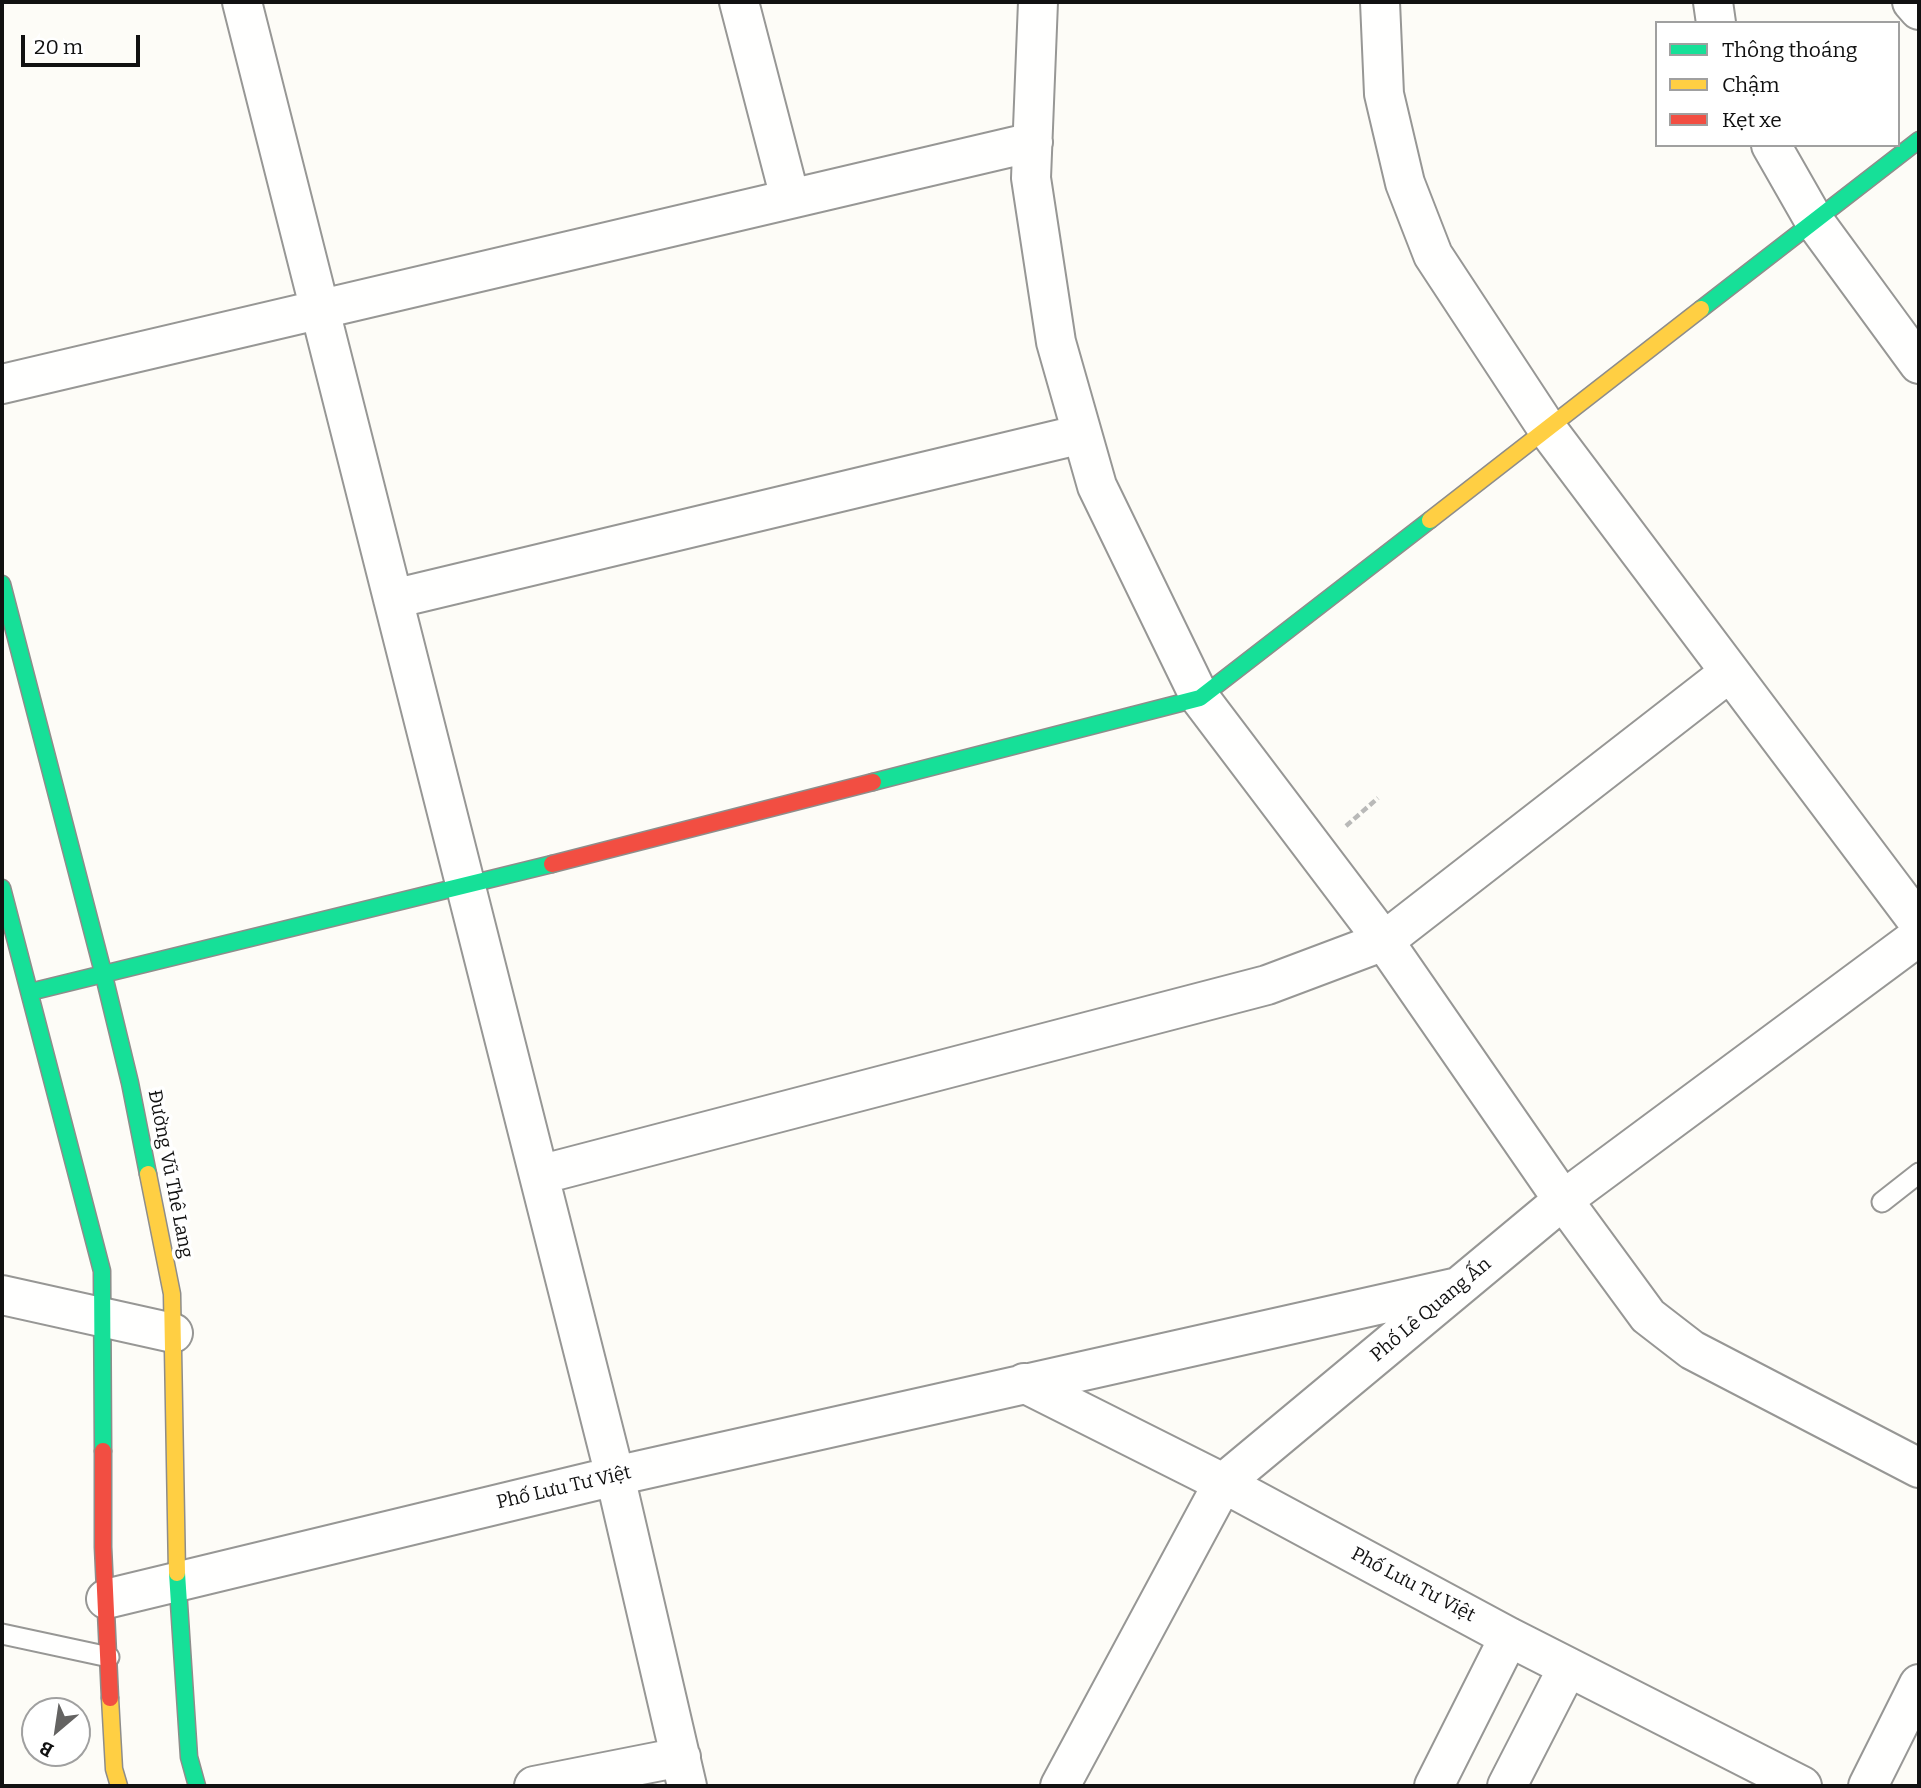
<!DOCTYPE html>
<html>
<head>
<meta charset="utf-8">
<style>
  body { margin:0 }
  #map { position:relative; width:1921px; height:1788px; overflow:hidden; background:#fdfcf7; font-family:Bitter,serif }
  canvas { display:block }
  .frame { position:absolute; inset:0; border:4px solid #111; pointer-events:none }
  .legend { position:absolute; left:1655px; top:21px; width:245px; height:126px; box-sizing:border-box; background:#fff; border:2px solid #a0a0a0; margin:0; padding:9px 12px; list-style:none; font-size:21px; color:#111 }
  .legend li { display:flex; align-items:center; gap:14px; height:35px }
  .legend b { width:35px; border:2px solid #a0a0a0 }
  .north { position:absolute; left:21px; top:1697px; width:70px; height:70px; box-sizing:border-box; background:#fff; border:2px solid #a0a0a0; border-radius:50%; rotate:209deg; font-size:19px; font-weight:700; line-height:28px; text-align:center; color:#111 }
  .north::after { content:''; display:block; margin:auto; width:24px; height:32px; background:#646362; clip-path:polygon(50% 0,100% 100%,50% 72%,0 100%) }
  .scale { position:absolute; left:21px; top:35px; width:119px; height:32px; box-sizing:border-box; border:4px solid #111; border-top:0; padding-left:9px; font-size:21px; line-height:24px; white-space:nowrap; color:#111; -webkit-text-stroke:5px #fff; paint-order:stroke }
</style>
</head>
<body>
<div id="map">
<canvas width="1921" height="1788"></canvas>
<div class="frame"></div>
<ul class="legend">
<li><b style="height:9px;background:#16e098"></b>Thông thoáng</li>
<li><b style="height:9px;background:#ffcf43"></b>Chậm</li>
<li><b style="height:9px;background:#f24e42"></b>Kẹt xe</li>
</ul>
<div class="north">B</div>
<div class="scale">20 m</div>
</div>
<script>
const ctx = document.querySelector('canvas').getContext('2d');
ctx.lineJoin = 'round';
const poly = rows => new Path2D(rows.map(r => 'M' + r).join(''));
function strokePath(path, color, width, dash) { ctx.strokeStyle = color; ctx.lineWidth = width; ctx.lineCap = dash ? 'butt' : 'round'; ctx.setLineDash(dash || []); ctx.stroke(path); }
function write(font, color, halo, rows, align = 'center') {
  ctx.font = font + ' Bitter,serif'; ctx.lineWidth = 7; ctx.setLineDash([]); ctx.textBaseline = 'middle'; ctx.strokeStyle = halo; ctx.fillStyle = color; for (const [text, x, y, turn = 0] of rows) {
    ctx.save(); ctx.translate(x, y); ctx.rotate((+turn || 0) * Math.PI / 180); ctx.textAlign = isNaN(turn) ? turn : align; if (halo) ctx.strokeText(text, 0, 0); ctx.fillText(text, 0, 0); ctx.restore();
  }
}
const path = poly([
  [1346,826,1378,798]
]);
const lane = poly([
  [1882,1202,1919,1173],
  [2,1634,109,1657]
]);
const street = poly([
  [242,2,615,1476,687,1786],
  [739,2,790,198],
  [1038,2,1031,178,1056,342,1097,486,1200,698,1384,941,1563,1200,1648,1316,1692,1350,1919,1468],
  [1380,2,1384,94,1405,183,1433,255,1548,430,1919,923],
  [1713,2,1716,23],
  [1912,2,1919,10],
  [1771,145,1815,222,1919,364],
  [2,384,1033,142],
  [393,599,1082,434],
  [539,1175,1267,985,1384,941,1730,672],
  [2,1295,173,1333],
  [1024,1383,1223,1483,1509,1637,1802,1786],
  [106,1599,615,1476,1458,1287],
  [534,1786,681,1757],
  [1060,1786,1223,1483,1563,1200,1919,936],
  [1434,1786,1509,1637],
  [1507,1786,1568,1667],
  [1868,1786,1919,1684]
]);
const fast = poly([
  [1701,309,1919,140],
  [2,584,104,976,130,1083,148,1174],
  [873,782,1200,698,1430,520],
  [2,888,102,1271,103,1451],
  [30,992,552,864],
  [177,1573,189,1757,197,1786]
]);
const slow = poly([
  [1430,520,1701,309],
  [148,1174,172,1294,177,1573],
  [110,1698,114,1769,119,1786]
]);
const jam = poly([
  [552,864,873,782],
  [103,1451,103,1547,110,1698]
]);
const streetNames = [
  ["Đường Vũ Thê Lang",170,1174,79],
  ["Phố Lê Quang Ấn",1431,1310,-40],
  ["Phố Lưu Tư Việt",564,1488,-13],
  ["Phố Lưu Tư Việt",1413,1585,28]
];
strokePath(lane, '#979795', 23);
strokePath(street, '#979795', 42);
strokePath(fast, '#8e8d8b', 19);
strokePath(slow, '#8e8d8b', 19);
strokePath(jam, '#8e8d8b', 19);
strokePath(path, '#b9b9b8', 4.5, [7, 3.5]);
strokePath(lane, '#fffffe', 19);
strokePath(street, '#fffffe', 38);
strokePath(fast, '#16e098', 16);
strokePath(slow, '#ffcf43', 16);
strokePath(jam, '#f24e42', 16);
write('19px', '#111', '#fff', streetNames);
</script>
</body>
</html>
